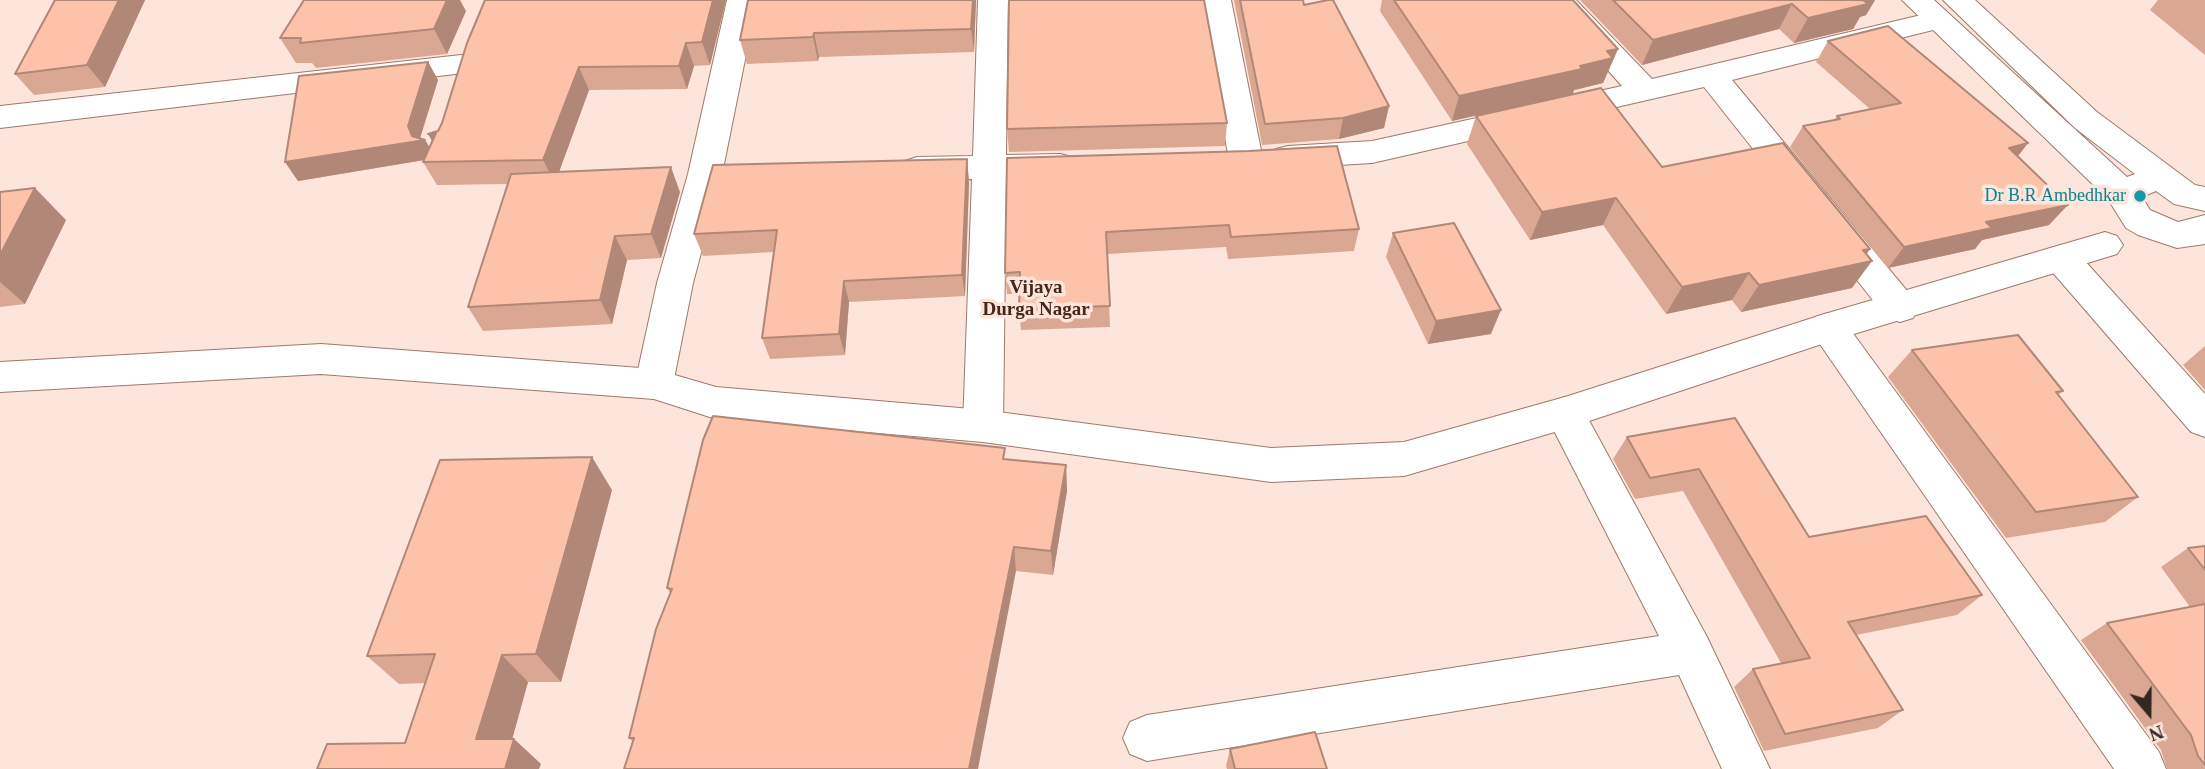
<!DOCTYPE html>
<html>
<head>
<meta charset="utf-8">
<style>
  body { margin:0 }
  #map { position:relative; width:2205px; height:769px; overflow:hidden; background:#fde5db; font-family:Georgia,serif }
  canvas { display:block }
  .north { position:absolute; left:2114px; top:678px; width:70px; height:70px; -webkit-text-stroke:5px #fde5db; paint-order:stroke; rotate:160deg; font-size:19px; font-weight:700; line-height:28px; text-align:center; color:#352620 }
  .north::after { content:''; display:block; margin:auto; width:24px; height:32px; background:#352620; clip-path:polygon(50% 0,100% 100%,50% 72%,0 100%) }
</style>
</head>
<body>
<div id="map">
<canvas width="2205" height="769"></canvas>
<div class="north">N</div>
</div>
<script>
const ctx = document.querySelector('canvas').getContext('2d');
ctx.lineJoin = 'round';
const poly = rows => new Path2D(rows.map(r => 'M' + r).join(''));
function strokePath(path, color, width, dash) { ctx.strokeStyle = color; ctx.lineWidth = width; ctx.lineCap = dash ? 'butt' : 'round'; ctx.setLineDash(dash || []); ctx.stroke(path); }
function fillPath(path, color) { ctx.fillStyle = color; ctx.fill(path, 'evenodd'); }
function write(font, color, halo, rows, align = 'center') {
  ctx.font = font + ' Georgia,serif'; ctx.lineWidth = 7; ctx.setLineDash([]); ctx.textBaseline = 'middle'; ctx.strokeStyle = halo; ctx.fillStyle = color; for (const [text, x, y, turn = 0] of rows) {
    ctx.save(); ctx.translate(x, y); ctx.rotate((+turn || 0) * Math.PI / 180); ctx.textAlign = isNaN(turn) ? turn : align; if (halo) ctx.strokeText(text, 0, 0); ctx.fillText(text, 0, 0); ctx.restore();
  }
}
const street = poly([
  [727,0,757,0,722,174,693,283,673,384,668,395,654,399,640,395,635,384,657,283,688,174,727,0],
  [978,0,1008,0,1006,155,1060,154,1072,157,1077,165,1072,173,1060,176,1006,178,1003,426,997,437,983,442,969,437,963,426,972,179,917,181,905,177,900,169,905,161,917,157,973,156,978,0],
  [1201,0,1231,0,1263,160,1258,168,1246,171,1234,168,1229,160,1201,0],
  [1545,0,1576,0,1652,79,1938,11,1949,14,1953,20,1949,26,1732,80,1913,298,1918,308,1913,318,1900,322,1887,318,1704,87,1372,163,1288,168,1276,165,1271,157,1276,149,1288,146,1372,141,1622,86,1545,0],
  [461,55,472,58,476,65,472,72,0,128,0,106,461,55],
  [2061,245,2074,249,2205,394,2205,437,2191,432,2048,267,2043,258,2048,249,2061,245],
  [1828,313,1841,317,2159,752,2166,769,2114,769,1815,337,1809,327,1815,317,1828,313],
  [1565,397,1579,402,1707,637,1770,769,1722,769,1679,675,1147,761,1130,754,1123,738,1130,722,1147,715,1659,636,1545,413,1551,402,1565,397]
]);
const secondary = poly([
  [1902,0,1934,0,2127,177,2135,174,2075,128,1943,0,1975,0,2097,112,2195,185,2205,187,2205,211,2174,204,2156,191,2142,197,2150,210,2178,222,2205,215,2205,244,2177,248,2138,235,2126,228,2108,199,1902,0],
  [2105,232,2117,236,2123,245,2117,254,1834,340,1565,429,1404,476,1271,482,983,442,716,419,654,399,321,374,0,392,0,362,321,344,654,369,716,387,983,410,1271,448,1404,442,1565,397,1828,313,2105,232]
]);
const wall = poly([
  [55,0,145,0,105,87,34,95,15,74],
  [485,0,726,0,710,65,694,66,687,89,589,90,559,172,680,192,661,258,627,260,612,324,483,331,468,307,508,184,437,185,423,162,424,160,298,181,285,162,428,62,438,80,420,139,425,140,430,148,442,123],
  [976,0,974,52,819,57,818,61,747,64,740,40],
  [1234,0,1303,0,1304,5,1389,106,1384,128,1339,139,1262,145],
  [1382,0,1573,0,1618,49,1603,83,1452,121,1380,11],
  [1580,0,1875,0,1866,15,1860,17,1853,29,1794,43,1779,29,1642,65],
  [2158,0,2205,0,2205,55,2150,10],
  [466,11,447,54,316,68,312,63,296,63,280,38],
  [1828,41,2028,143,2017,157,2049,225,1982,240,1975,249,1888,268,1790,147,1803,126,1834,120,1837,116,1870,109,1816,62],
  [1476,116,1662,167,1870,249,1866,254,1852,288,1741,312,1732,300,1666,314,1603,225,1530,240,1467,144],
  [1227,123,1225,146,1009,152,1007,129],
  [1007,158,1359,229,1354,251,1228,259,1226,247,1107,254,1110,327,1021,330,1019,309,1019,294,1007,294,1005,273],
  [967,159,969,182,965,296,849,302,845,355,770,359,762,338,774,252,703,256,694,234],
  [0,192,66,220,25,304,0,307],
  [1393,233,1491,334,1428,344,1386,257],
  [2205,346,2205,390,2183,365],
  [1912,350,2063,391,2058,395,2138,497,2105,522,2006,538,1888,377],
  [1735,418,1809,537,1982,595,1957,615,1856,635,1903,710,1878,728,1764,751,1734,687,1753,669,1781,663,1683,491,1635,499,1613,459,1627,437],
  [1006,459,1066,465,1067,491,1053,575,1016,571,632,741,629,738,670,593,667,588],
  [612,490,561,682,528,682,512,739,514,739,541,764,405,743,425,683,399,684,367,656],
  [2205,546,2205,769,2167,769,2161,750,2081,640,2107,623,2190,607,2161,567,2188,548],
  [1230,749,1327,769,1227,769,1226,766]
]);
const shadedWall = poly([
  [119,0,145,0,105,87,87,65],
  [447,0,460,0,466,11,447,54,434,29],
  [713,0,726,0,710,65,702,42],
  [973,0,976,0,974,52,971,29],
  [1857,0,1875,0,1866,15,1860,17,1853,29,1794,43,1808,18],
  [1792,4,1779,29,1642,65,1653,40],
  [814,33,819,57,818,61,813,37],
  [686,43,694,66,687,89,679,66],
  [1618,49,1603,83,1574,90,1573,94,1452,121,1459,96,1580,66,1607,51],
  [428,62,438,80,419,141,425,140,436,158,298,181,285,162,412,136,408,126],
  [579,67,589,90,555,183,543,160],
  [1389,106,1384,128,1339,139,1343,118],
  [436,133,442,158,428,134],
  [2028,143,2012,164,2009,148],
  [967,159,969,182,965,296,962,275],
  [671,167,680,192,661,258,651,234],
  [35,188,66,220,25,304,0,282,0,255],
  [1616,198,1603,225,1530,240,1542,212],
  [2068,205,2049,225,1982,240,1975,249,1888,268,1904,247,1986,222],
  [615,236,627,260,612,324,600,300],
  [1870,249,1860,263,1872,261,1852,288,1741,312,1759,285],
  [1749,273,1732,300,1666,314,1682,287],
  [844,281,849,302,845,355,839,334],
  [1501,310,1491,334,1428,344,1436,321],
  [592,457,612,490,561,682,536,654],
  [1066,465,1067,491,1053,575,1051,551],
  [1014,547,1016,571,978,769,969,769],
  [502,655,528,682,505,765,476,739],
  [514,739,541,764,539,769,505,769]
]);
const building = poly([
  [55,0,119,0,87,65,15,74,55,0],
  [304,0,447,0,434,29,300,43,301,38,280,38,304,0],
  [485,0,713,0,702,42,686,43,679,66,579,67,543,160,423,162,436,133,428,134,438,131,442,123,467,43,485,0],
  [748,0,973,0,971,29,814,33,813,37,740,40,748,0],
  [1009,0,1204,0,1227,123,1007,129,1009,0],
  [1240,0,1303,0,1304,5,1328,0,1333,0,1389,106,1343,118,1265,124,1240,0],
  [1394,0,1573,0,1618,49,1607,51,1613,58,1580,66,1582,69,1459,96,1394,0],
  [1613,0,1863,0,1868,4,1808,18,1792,4,1653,40,1613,0],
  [1888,26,2028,143,2009,148,2068,205,1986,222,1992,228,1904,247,1803,126,1840,119,1837,116,1901,103,1828,41,1888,26],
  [428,62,408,126,412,136,425,140,285,162,299,76,428,62],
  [1601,88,1662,167,1783,143,1870,249,1863,250,1872,261,1759,285,1749,273,1682,287,1616,198,1542,212,1476,116,1601,88],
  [1337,146,1359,229,1231,237,1229,225,1106,232,1110,306,1019,309,1020,272,1005,273,1007,158,1249,151,1337,146],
  [967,159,962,275,844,281,839,334,762,338,777,230,694,234,713,165,967,159],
  [671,167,651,234,615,236,600,300,468,307,511,174,671,167],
  [35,188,0,255,0,192,35,188],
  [1454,223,1501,310,1436,321,1393,233,1454,223],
  [2018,335,2063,391,2056,392,2138,497,2036,512,1912,350,2018,335],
  [713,416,1005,448,1003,459,1066,465,1051,551,1014,547,969,769,624,769,634,738,629,738,656,629,672,589,667,588,703,440,713,416],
  [1735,418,1809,537,1926,516,1982,595,1848,622,1903,710,1785,734,1753,669,1810,658,1699,469,1650,478,1627,437,1735,418],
  [592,457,536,654,502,655,476,739,514,739,505,769,317,769,327,744,405,743,435,654,367,656,440,460,592,457],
  [2205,546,2205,570,2188,548,2205,546],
  [2205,604,2205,765,2198,756,2191,735,2107,623,2205,604],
  [1315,732,1327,769,1235,769,1230,749,1315,732]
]);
const markers = [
  [2140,196,7,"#0f9aa8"]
];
const cultureNames = [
  ["Dr B.R Ambedhkar",2126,196]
];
const neighbourhoodNames = [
  ["Vijaya",1036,288],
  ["Durga Nagar",1036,310]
];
strokePath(street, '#9d7a6b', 2);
strokePath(secondary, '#9d7a6b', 2);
fillPath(street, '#fff');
fillPath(secondary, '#fff');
fillPath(wall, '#daa892');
fillPath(shadedWall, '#b18877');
fillPath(building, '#fdc3aa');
strokePath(building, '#b18877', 2);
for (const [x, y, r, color] of markers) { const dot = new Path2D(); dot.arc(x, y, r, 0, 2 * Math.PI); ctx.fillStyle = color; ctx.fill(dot); strokePath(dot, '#fde5db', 2.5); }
write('18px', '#0d838f', '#fde5db', cultureNames, 'right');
write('bold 19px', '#45281b', '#fde5db', neighbourhoodNames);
</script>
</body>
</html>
